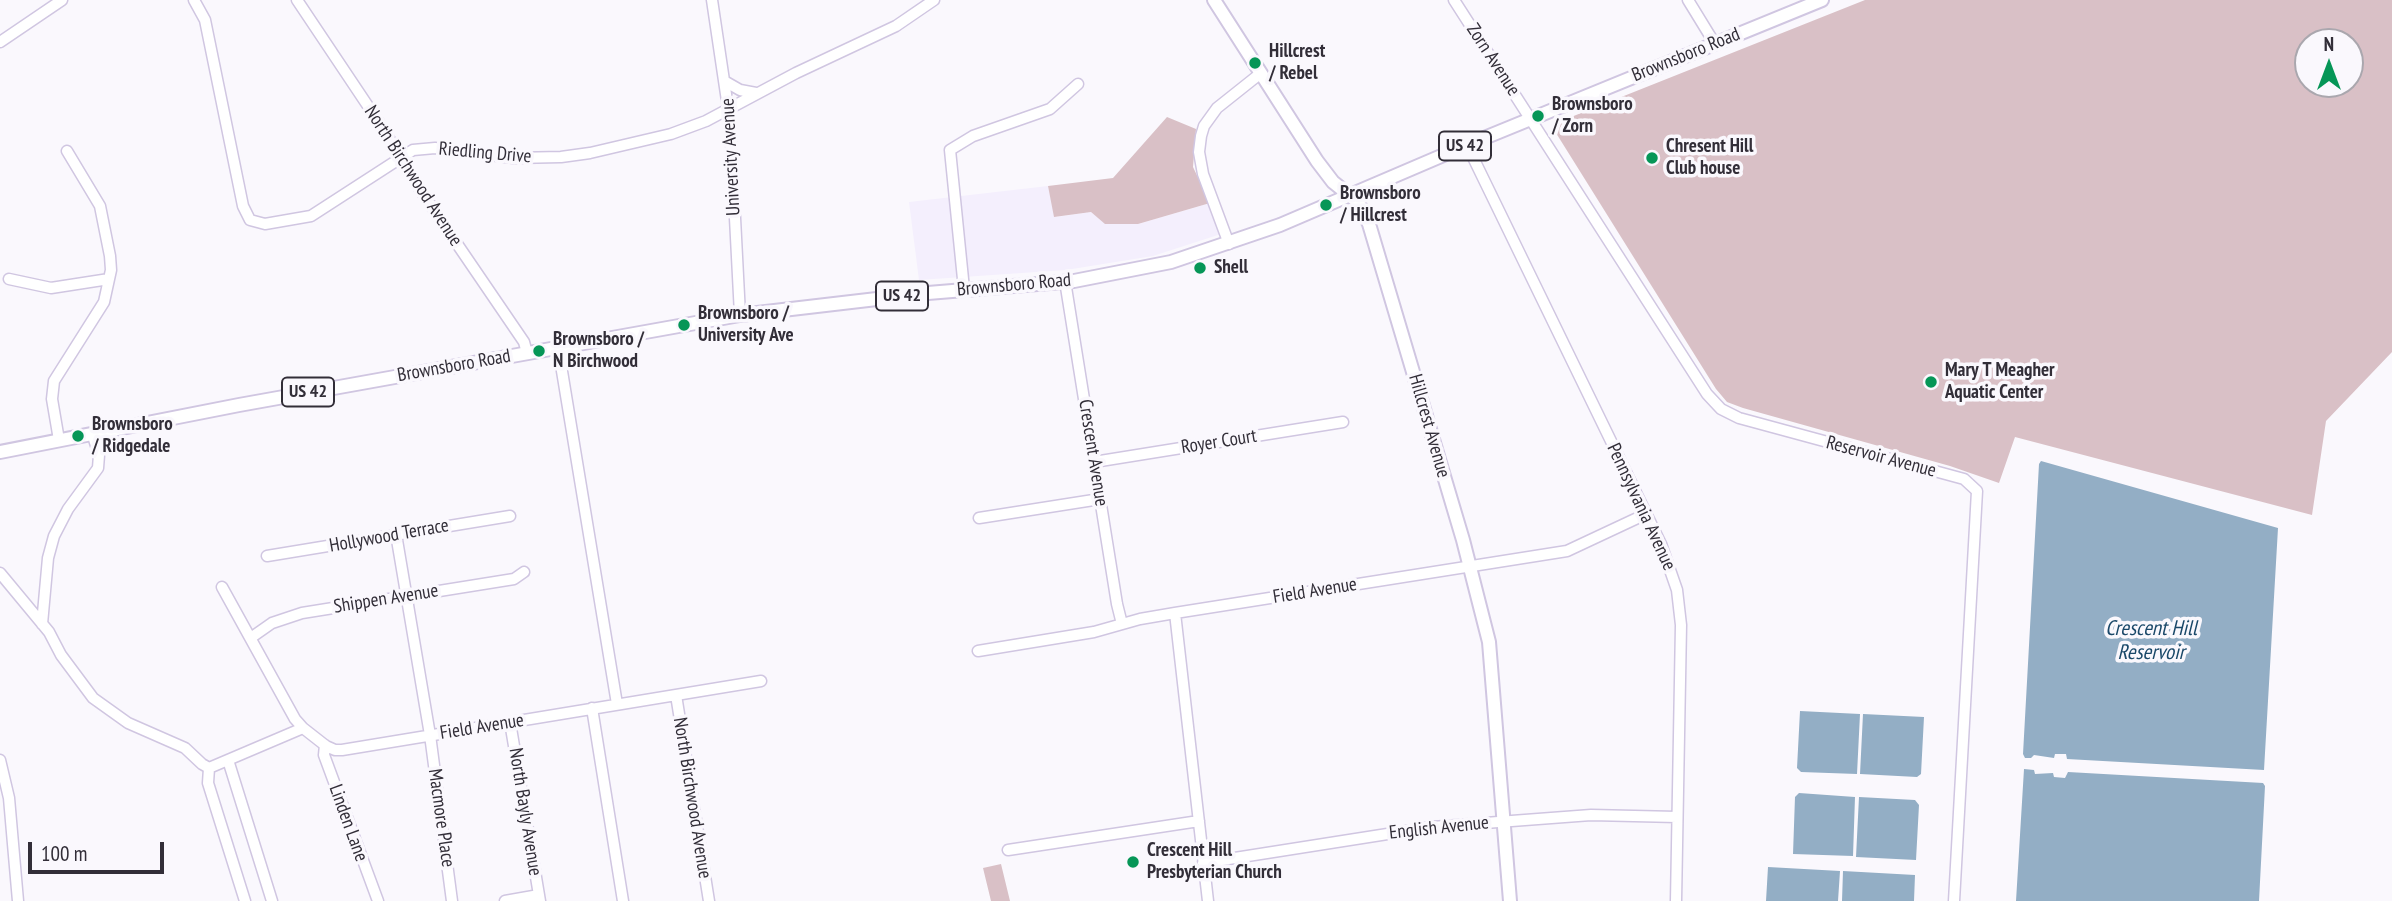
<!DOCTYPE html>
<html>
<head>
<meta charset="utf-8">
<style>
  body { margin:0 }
  #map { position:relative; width:2392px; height:901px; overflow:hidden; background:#faf8fd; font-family:"PT Sans Narrow",sans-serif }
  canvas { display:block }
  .north { position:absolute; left:2294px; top:28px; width:70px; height:70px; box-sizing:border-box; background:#faf8fd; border:2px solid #aaa7ae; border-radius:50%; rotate:0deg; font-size:19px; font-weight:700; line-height:28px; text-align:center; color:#322e38 }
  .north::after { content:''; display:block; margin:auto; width:24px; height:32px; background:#069657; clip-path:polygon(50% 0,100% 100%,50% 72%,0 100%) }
  .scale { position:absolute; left:28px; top:842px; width:136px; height:32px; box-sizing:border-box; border:4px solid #322e38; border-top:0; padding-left:9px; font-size:21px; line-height:24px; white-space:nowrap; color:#322e38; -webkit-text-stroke:5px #faf8fd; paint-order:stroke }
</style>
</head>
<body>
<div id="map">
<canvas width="2392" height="901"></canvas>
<div class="north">N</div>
<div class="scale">100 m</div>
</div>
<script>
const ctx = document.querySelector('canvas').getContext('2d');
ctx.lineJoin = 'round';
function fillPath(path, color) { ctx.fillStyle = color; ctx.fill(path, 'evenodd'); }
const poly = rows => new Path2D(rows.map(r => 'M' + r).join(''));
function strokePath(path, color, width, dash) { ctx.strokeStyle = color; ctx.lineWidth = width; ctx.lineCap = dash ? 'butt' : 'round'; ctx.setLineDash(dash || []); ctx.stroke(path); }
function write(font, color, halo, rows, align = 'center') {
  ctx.font = font + ' "PT Sans Narrow",sans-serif'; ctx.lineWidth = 7; ctx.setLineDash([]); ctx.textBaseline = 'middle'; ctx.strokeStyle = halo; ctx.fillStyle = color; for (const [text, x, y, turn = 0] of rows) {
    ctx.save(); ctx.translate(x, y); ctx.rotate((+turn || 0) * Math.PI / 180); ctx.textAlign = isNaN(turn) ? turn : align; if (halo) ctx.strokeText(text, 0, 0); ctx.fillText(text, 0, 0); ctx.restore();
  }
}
const built = poly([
  [1048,186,1055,217,1091,212,1106,224,1138,224,1210,203,1221,234,1153,256,1066,270,919,280,909,202]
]);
const green = poly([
  [1865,0,2392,0,2392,352,2326,421,2312,515,2015,437,1999,483,1950,466,1743,408,1727,402,1716,389,1551,125],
  [2308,42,2350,42,2350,84,2308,84],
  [1167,117,1196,129,1193,167,1210,203,1138,224,1105,224,1091,212,1054,217,1048,186,1113,178],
  [1001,864,1010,901,991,901,983,868]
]);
const water = poly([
  [2041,461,2278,528,2264,770,2067,759,2066,754,2055,754,2054,758,2034,755,2031,758,2025,758,2023,754,2039,464],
  [1800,711,1860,714,1857,774,1801,772,1797,768],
  [1863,714,1924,717,1921,774,1917,777,1860,774],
  [2024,769,2034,770,2035,774,2053,773,2054,777,2065,778,2068,772,2263,783,2265,786,2259,901,2016,901],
  [1799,793,1855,797,1853,856,1793,854,1795,797],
  [1859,797,1915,800,1919,805,1916,860,1856,857],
  [1768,867,1840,871,1838,901,1766,901],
  [1843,871,1915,875,1914,901,1842,901]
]);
const minor = poly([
  [194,0,205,20,243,206,250,220,265,224,311,216,413,150,435,148,514,158,561,157,590,153,671,134,706,121,796,73,896,26,934,0],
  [297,0,382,127,421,191,524,342,527,353],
  [712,0,730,121,740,315],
  [1454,0,1707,394,1721,409,1739,418,1964,479,1977,491,1954,901],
  [1688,0,1715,44],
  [0,42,62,0],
  [726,82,740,90,756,93],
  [1467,145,1661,544,1677,590,1681,625,1676,901],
  [1229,244,1203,174,1199,152,1201,136,1204,126,1217,108,1261,73],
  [9,279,51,288,109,279],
  [1065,281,1117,604,1122,624],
  [964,289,950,150,973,136,1050,109,1078,84],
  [558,347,617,704],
  [59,440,52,399,54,381,104,302,111,270,110,256,100,206,67,151],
  [1094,462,1343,422],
  [979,518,1100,499],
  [396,534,430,735,452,901],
  [267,556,510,516],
  [0,573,49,632,61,655,93,698,128,723,185,748,202,764,209,768,303,728,326,746,335,750,342,750,761,681],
  [222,587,295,719,303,728],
  [1175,613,1208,901],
  [42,624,48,558,54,536,68,509,98,468,99,455,92,433],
  [252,637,272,623,302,613,514,579,524,572],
  [978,651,1094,632,1140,619,1175,613,1567,551,1646,514],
  [676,695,709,901],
  [592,708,623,901],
  [510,722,540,901],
  [325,745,324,755,378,901],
  [0,760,9,798,18,901],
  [228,760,272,901],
  [209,768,208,783,245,901],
  [1008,850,1199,821],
  [1203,863,1432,827,1591,815,1677,817],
  [505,901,539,895]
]);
const major = poly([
  [1214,0,1317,161,1333,182,1358,202,1369,224,1463,540,1489,642,1510,901],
  [0,452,239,405,740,315,928,293,1074,281,1171,262,1280,225,1467,145,1822,0]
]);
const markers = [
  [1255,63,7,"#069657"],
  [1538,116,7,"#069657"],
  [1652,158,7,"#069657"],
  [1326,205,7,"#069657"],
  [1200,268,7,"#069657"],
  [684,325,7,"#069657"],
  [539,351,7,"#069657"],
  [1931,382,7,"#069657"],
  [78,436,7,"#069657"],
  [1133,862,7,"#069657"]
];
const shields = [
  [1465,146,52],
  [902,296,52],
  [308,392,52]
];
const shieldNames = [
  ["US 42",1465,146],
  ["US 42",902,296],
  ["US 42",308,392]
];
const poiNames = [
  ["Hillcrest",1269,52],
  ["/ Rebel",1269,74],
  ["Brownsboro",1552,105],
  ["/ Zorn",1552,127],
  ["Chresent Hill",1666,147],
  ["Club house",1666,169],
  ["Brownsboro",1340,194],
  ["/ Hillcrest",1340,216],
  ["Shell",1214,268],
  ["Brownsboro /",698,314],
  ["University Ave",698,336],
  ["Brownsboro /",553,340],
  ["N Birchwood",553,362],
  ["Mary T Meagher",1945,371],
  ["Aquatic Center",1945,393],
  ["Brownsboro",92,425],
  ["/ Ridgedale",92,447],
  ["Crescent Hill",1147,851],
  ["Presbyterian Church",1147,873]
];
const streetNames = [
  ["Brownsboro Road",1686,55,-22],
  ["Zorn Avenue",1493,60,57],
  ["Riedling Drive",485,153,5],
  ["University Avenue",731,157,-93],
  ["North Birchwood Avenue",413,176,57],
  ["Brownsboro Road",1014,285,-5],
  ["Brownsboro Road",454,366,-10],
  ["Hillcrest Avenue",1429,426,74],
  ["Royer Court",1219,442,-9],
  ["Crescent Avenue",1093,453,81],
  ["Reservoir Avenue",1881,457,15],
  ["Pennsylvania Avenue",1641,507,65],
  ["Hollywood Terrace",389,536,-10],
  ["Field Avenue",1315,591,-9],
  ["Shippen Avenue",386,599,-9],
  ["Field Avenue",482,727,-9],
  ["North Birchwood Avenue",692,798,81],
  ["North Bayly Avenue",525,812,81],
  ["Macmore Place",441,818,82],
  ["Linden Lane",348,823,70],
  ["English Avenue",1439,828,-6]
];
const waterNames = [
  ["Crescent Hill",2151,629],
  ["Reservoir",2151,653]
];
fillPath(built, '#f4effd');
fillPath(green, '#d9c0c6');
fillPath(water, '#93aec5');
strokePath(minor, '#d0c6e1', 13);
strokePath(major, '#d0c6e1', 16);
strokePath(minor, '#fff', 10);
strokePath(major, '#fff', 12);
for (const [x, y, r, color] of markers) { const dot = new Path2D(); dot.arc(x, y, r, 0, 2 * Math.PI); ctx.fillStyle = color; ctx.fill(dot); strokePath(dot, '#faf8fd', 2.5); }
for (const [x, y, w] of shields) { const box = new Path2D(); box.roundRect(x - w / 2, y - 14.5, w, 29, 5); ctx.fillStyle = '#faf8fd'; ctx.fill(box); strokePath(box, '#322e38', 2); }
write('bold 18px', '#322e38', null, shieldNames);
write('bold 19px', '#322e38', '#faf8fd', poiNames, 'left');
write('19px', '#322e38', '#faf8fd', streetNames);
write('italic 21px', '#1a4869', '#faf8fd', waterNames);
</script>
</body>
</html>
